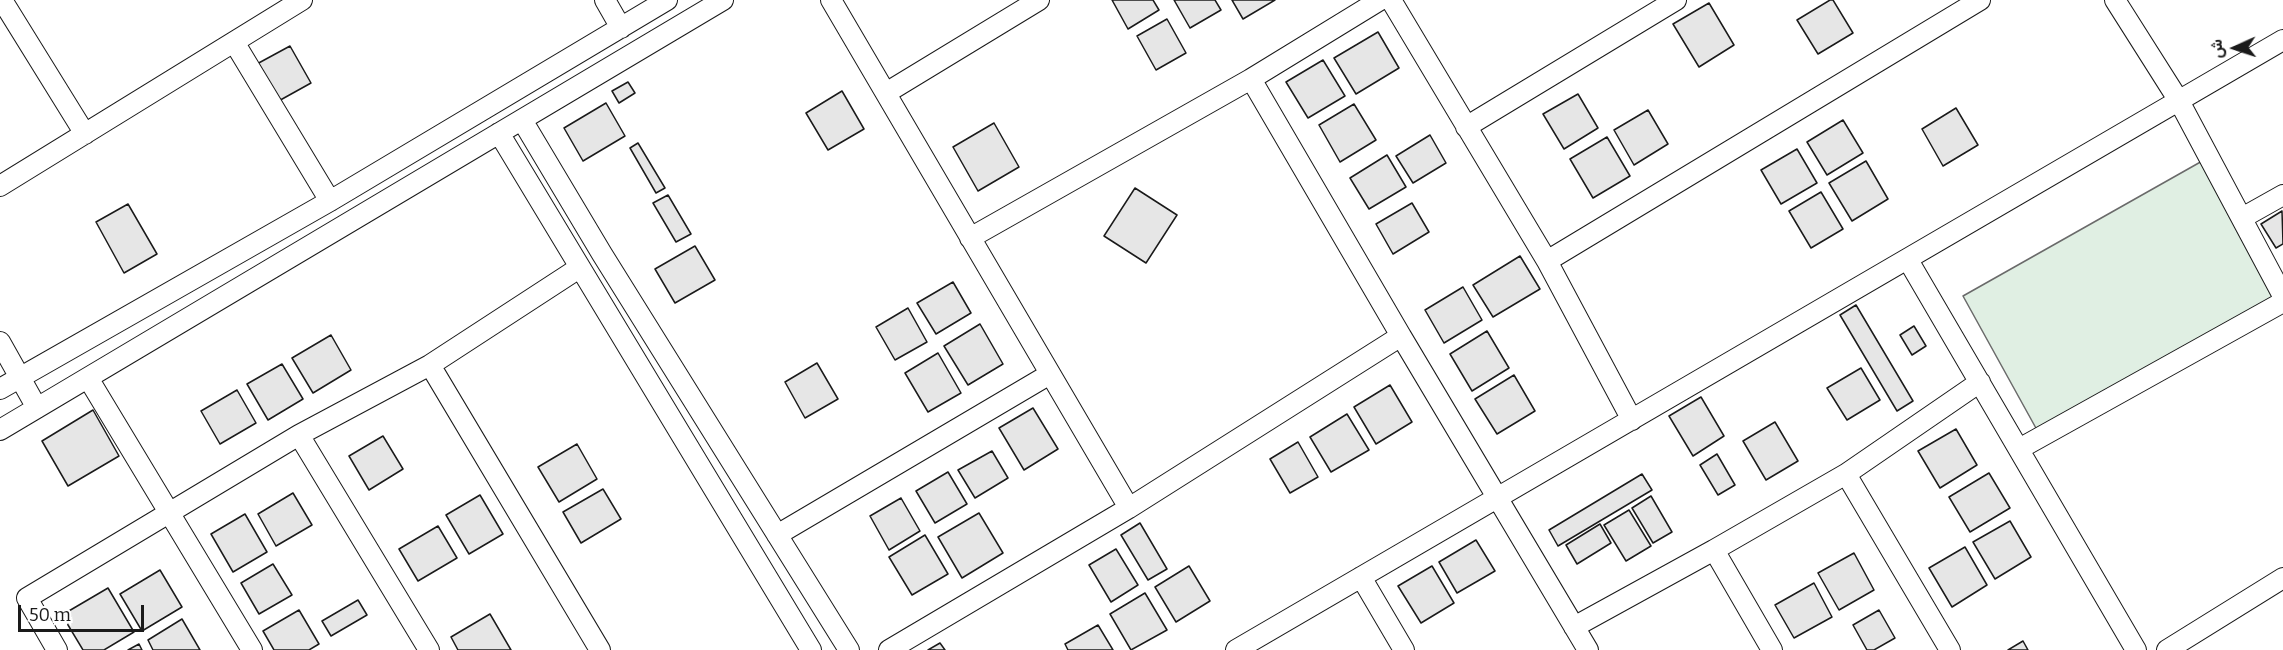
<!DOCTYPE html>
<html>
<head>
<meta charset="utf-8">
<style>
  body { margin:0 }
  #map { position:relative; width:2283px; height:650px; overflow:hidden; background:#fff; font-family:Bitter,Vazirmatn,serif }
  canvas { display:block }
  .north { position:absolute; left:2205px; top:18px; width:60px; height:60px; -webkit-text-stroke:4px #fff; paint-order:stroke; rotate:267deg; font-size:16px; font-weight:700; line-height:24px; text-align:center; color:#1a1a1a }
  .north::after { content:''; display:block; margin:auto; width:21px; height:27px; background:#1a1a1a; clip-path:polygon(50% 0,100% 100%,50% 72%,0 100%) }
  .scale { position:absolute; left:18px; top:605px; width:126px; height:27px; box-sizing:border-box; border:3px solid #1a1a1a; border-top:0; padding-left:8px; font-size:18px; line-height:21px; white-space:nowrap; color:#1a1a1a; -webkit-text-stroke:4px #fff; paint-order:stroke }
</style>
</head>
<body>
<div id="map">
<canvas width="2283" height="650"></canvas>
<div class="north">ش</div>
<div class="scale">50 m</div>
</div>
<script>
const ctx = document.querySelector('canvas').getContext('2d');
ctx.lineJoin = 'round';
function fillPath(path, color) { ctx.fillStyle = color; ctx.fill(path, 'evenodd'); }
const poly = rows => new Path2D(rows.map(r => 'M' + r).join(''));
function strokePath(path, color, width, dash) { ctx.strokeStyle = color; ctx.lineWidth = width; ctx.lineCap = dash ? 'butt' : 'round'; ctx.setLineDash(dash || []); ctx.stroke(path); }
const green = poly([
  [2204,160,2278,294,2037,430,1963,296,2204,160]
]);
const building = poly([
  [1112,0,1153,0,1159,10,1128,29,1112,0],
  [1174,0,1215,0,1221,10,1190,28,1174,0],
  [1232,0,1275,0,1243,19,1232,0],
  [1830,0,1833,0,1853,33,1818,54,1797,20,1830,0],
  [1709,3,1734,45,1699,67,1673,24,1709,3],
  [1167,19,1186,53,1156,70,1137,36,1167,19],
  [1378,32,1399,68,1356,94,1334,58,1378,32],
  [290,46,311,83,275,103,255,65,290,46],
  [1323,60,1345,96,1308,118,1286,82,1323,60],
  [628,82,635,93,619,103,612,91,628,82],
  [842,91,864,129,828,150,806,113,842,91],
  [1578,94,1598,128,1564,149,1543,114,1578,94],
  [606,103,625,136,583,161,564,128,606,103],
  [1354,104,1376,140,1340,162,1319,125,1354,104],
  [1956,108,1978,145,1943,166,1922,129,1956,108],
  [1648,110,1668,144,1634,165,1614,130,1648,110],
  [1843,120,1863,153,1827,175,1807,142,1843,120],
  [994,123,1019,167,978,191,953,147,994,123],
  [1430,135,1446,163,1413,183,1396,156,1430,135],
  [1607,137,1630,176,1593,198,1570,159,1607,137],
  [638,143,665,188,656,193,630,148,638,143],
  [1797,149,1817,183,1781,204,1761,170,1797,149],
  [1387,155,1406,187,1369,209,1350,178,1387,155],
  [1866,161,1888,199,1852,221,1829,183,1866,161],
  [1135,188,1177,215,1146,263,1104,236,1135,188],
  [1821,192,1843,229,1811,248,1789,211,1821,192],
  [668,195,691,234,676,242,653,203,668,195],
  [1412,203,1429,232,1393,254,1376,224,1412,203],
  [128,204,157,254,124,273,96,222,128,204],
  [2282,211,2283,244,2276,248,2261,224,2282,211],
  [695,246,715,280,675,303,655,269,695,246],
  [1520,256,1540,289,1493,317,1473,285,1520,256],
  [953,282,971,313,936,334,917,303,953,282],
  [1463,287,1482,320,1444,343,1425,310,1463,287],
  [1856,305,1913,401,1897,411,1840,315,1856,305],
  [908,308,927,342,895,360,876,327,908,308],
  [980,324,1003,364,968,385,944,346,980,324],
  [1914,326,1926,346,1912,355,1900,335,1914,326],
  [1487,331,1509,368,1472,391,1450,354,1487,331],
  [331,335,351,370,313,393,292,358,331,335],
  [938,353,961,393,928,412,905,373,938,353],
  [817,363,838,399,805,418,785,382,817,363],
  [282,364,303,399,268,420,247,384,282,364],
  [1861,368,1880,400,1847,420,1827,388,1861,368],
  [1514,375,1535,411,1497,434,1475,399,1514,375],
  [1390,385,1412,422,1376,444,1354,407,1390,385],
  [237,390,256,423,220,444,201,411,237,390],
  [1701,397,1724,436,1693,456,1669,416,1701,397],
  [1033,408,1058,449,1024,470,999,428,1033,408],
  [93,410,119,456,68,486,42,441,93,410],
  [1347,414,1369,450,1331,472,1310,437,1347,414],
  [1775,422,1798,461,1766,480,1743,441,1775,422],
  [1956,429,1977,465,1940,488,1918,451,1956,429],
  [383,436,403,469,369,490,349,456,383,436],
  [1298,442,1318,477,1290,493,1270,459,1298,442],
  [577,444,597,479,559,502,538,467,577,444],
  [992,451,1008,478,975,498,958,470,992,451],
  [1717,454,1735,485,1718,495,1700,465,1717,454],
  [948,472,967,504,935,523,916,491,948,472],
  [1989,473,2010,508,1970,532,1949,497,1989,473],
  [1642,474,1652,490,1558,546,1549,530,1642,474],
  [603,489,621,519,581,543,563,512,603,489],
  [293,493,312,525,276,546,258,514,293,493],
  [480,495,503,534,469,554,446,515,480,495],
  [1651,496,1672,532,1653,543,1632,508,1651,496],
  [901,498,920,531,889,550,870,516,901,498],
  [1629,510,1651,546,1626,561,1604,525,1629,510],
  [979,513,1003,553,962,578,938,537,979,513],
  [245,514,267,552,233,572,211,534,245,514],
  [2010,521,2031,557,1995,579,1973,542,2010,521],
  [1140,523,1167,569,1148,580,1121,535,1140,523],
  [1600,524,1611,543,1577,564,1566,545,1600,524],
  [438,526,457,558,418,581,399,549,438,526],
  [925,535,948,574,912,595,889,557,925,535],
  [1476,540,1495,571,1457,593,1439,562,1476,540],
  [1965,547,1987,585,1952,607,1929,568,1965,547],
  [1116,549,1138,585,1111,602,1089,565,1116,549],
  [1854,553,1874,590,1839,610,1818,573,1854,553],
  [273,564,292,595,259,614,241,583,273,564],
  [1189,566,1210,601,1176,622,1155,587,1189,566],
  [1432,566,1454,603,1421,623,1398,586,1432,566],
  [160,570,182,607,142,631,120,594,160,570],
  [1814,583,1832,617,1794,638,1775,605,1814,583],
  [108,588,134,632,104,650,83,650,62,615,108,588],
  [1145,593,1167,630,1131,650,1110,614,1145,593],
  [358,600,367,615,331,636,322,621,358,600],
  [299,610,319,644,309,650,274,650,263,631,299,610],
  [1879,610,1895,638,1874,650,1867,650,1853,625,1879,610],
  [490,614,511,650,458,650,451,637,490,614],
  [182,619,200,650,153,650,148,640,182,619],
  [1098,625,1113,650,1068,650,1065,644,1098,625],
  [2023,641,2028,650,2008,650,2023,641],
  [940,643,945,650,928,650,940,643],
  [139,644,142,650,128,650,139,644]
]);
const minor = poly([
  [2,0,85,134],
  [605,0,621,28],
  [831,0,1129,508],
  [1391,0,1547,261],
  [2115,0,2179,101,2283,296],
  [234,42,330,201],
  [886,93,1039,0],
  [522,120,602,254,849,650],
  [1466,127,1676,0],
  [499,133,811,650],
  [0,186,302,0],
  [2242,218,2283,195],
  [970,238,1251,79],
  [1908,260,2136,650],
  [1401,336,1588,650],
  [0,342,37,408],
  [430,365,600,650],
  [88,378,252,650],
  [0,389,330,201,667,0],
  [1632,420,1547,261,1980,0],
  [0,430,723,0],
  [299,435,429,650],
  [2019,449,2283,302],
  [1846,474,1950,650],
  [777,535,1050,374],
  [1361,577,1404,650],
  [1574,627,1714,550],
  [57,650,27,598,299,435,430,365,579,268],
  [889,650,1129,508,1401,336,1251,79,1380,0],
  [1236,650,2283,40],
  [1772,650,1714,550,1846,474,1980,382],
  [2167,650,2283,578]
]);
fillPath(green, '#e0efe3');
strokePath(green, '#6a6a6a', 1.5);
fillPath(building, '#e6e6e6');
strokePath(building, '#1a1a1a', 1.5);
strokePath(minor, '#1a1a1a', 22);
strokePath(minor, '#fff', 20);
</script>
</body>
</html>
